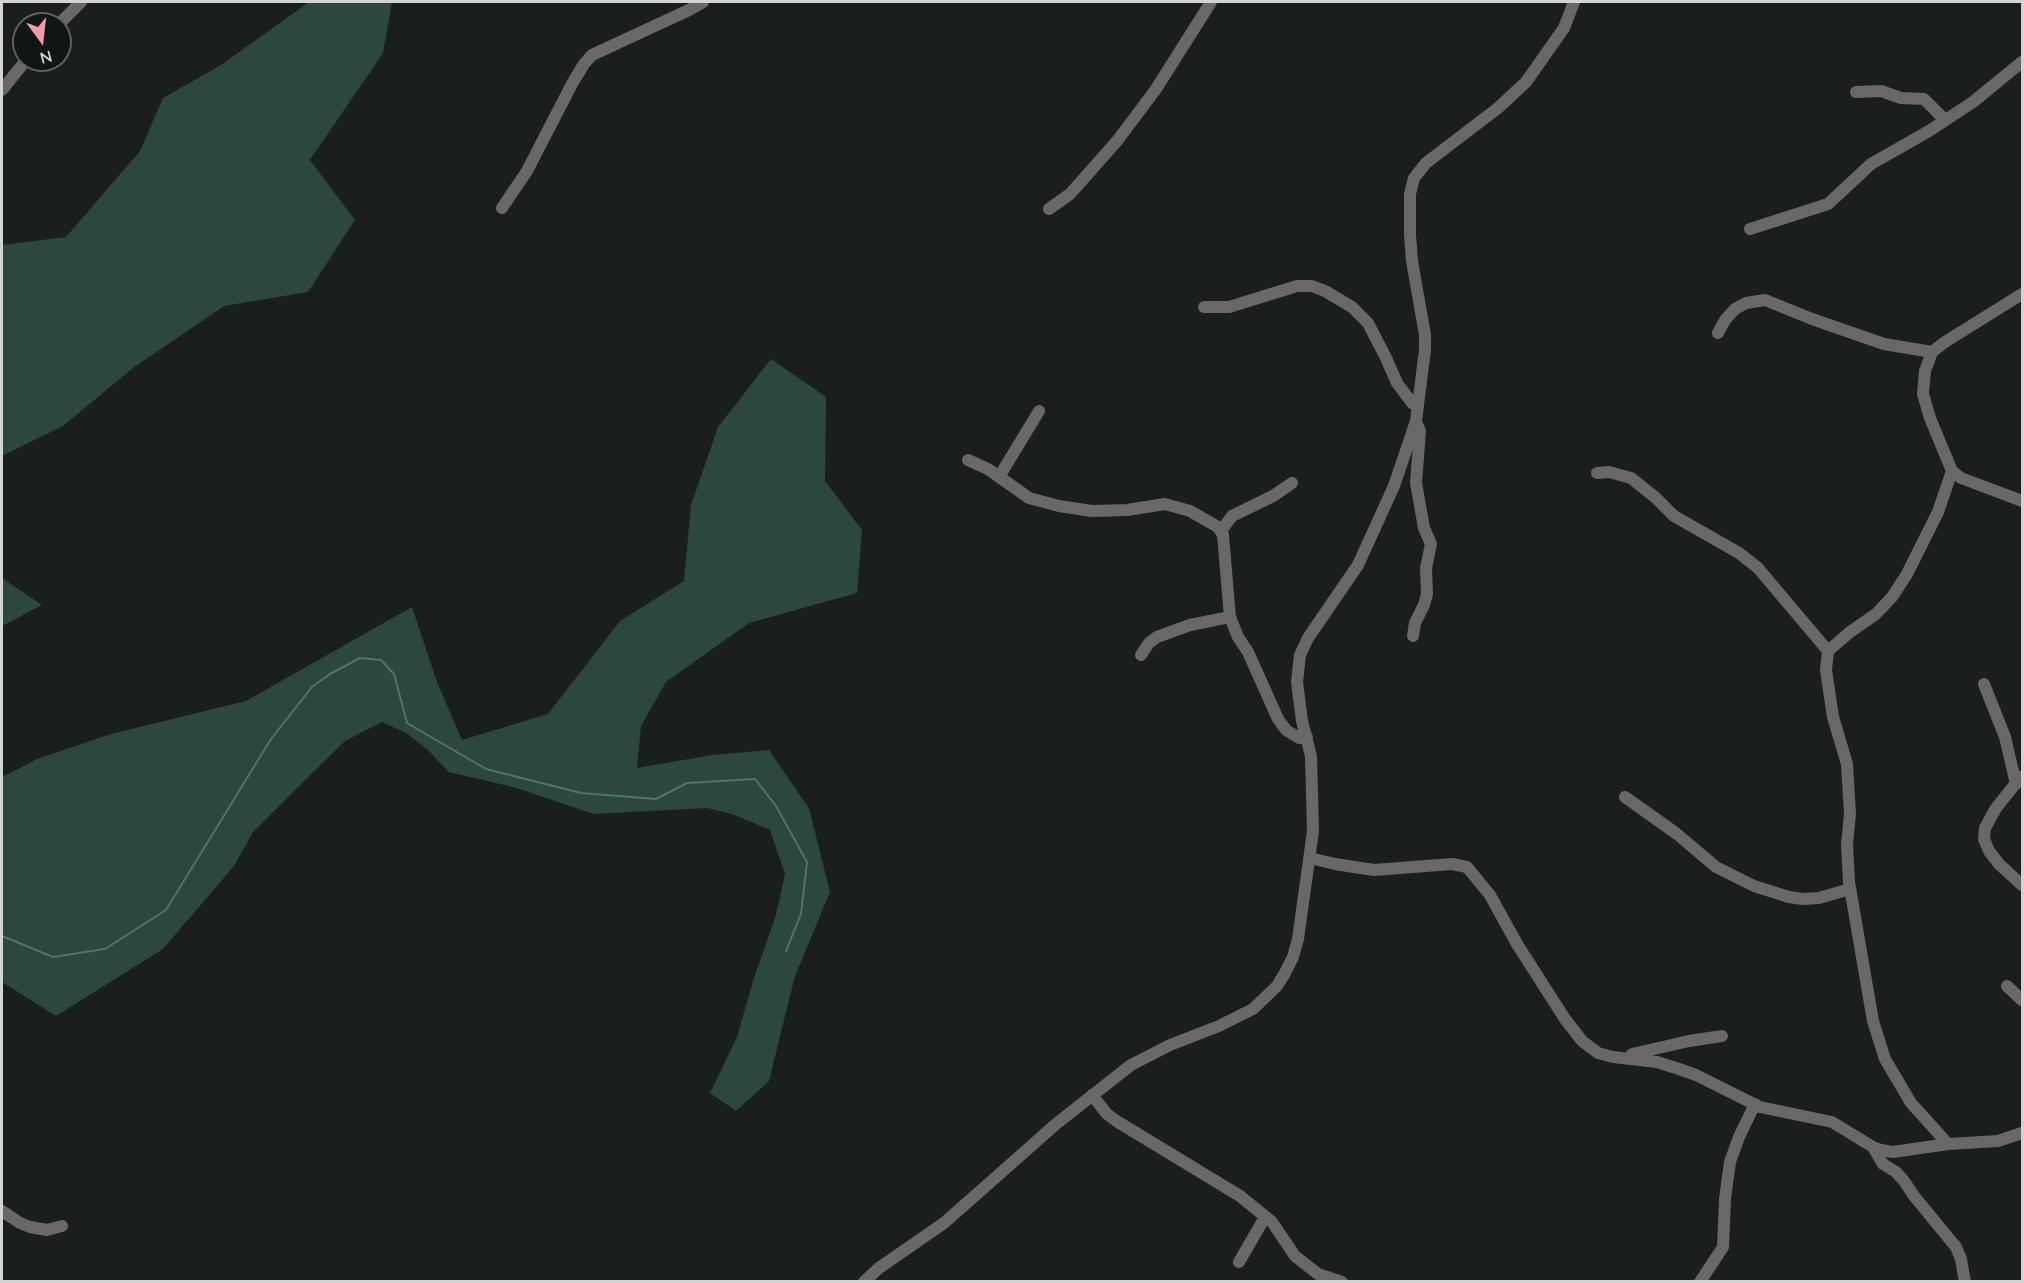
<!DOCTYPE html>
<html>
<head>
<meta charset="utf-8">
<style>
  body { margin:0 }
  #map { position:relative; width:2024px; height:1283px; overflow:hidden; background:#1a1e1c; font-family:Quicksand,sans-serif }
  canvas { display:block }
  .frame { position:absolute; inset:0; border:3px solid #d1d4d3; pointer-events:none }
  .north { position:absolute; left:12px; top:12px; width:60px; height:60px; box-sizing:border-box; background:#111513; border:2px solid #5e6160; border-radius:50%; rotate:165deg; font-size:16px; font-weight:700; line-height:24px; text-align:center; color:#d1d4d3 }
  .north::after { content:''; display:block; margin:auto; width:21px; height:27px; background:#f39aa7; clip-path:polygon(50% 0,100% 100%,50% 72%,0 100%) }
</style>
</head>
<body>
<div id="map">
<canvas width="2024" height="1283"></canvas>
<div class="frame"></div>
<div class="north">N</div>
</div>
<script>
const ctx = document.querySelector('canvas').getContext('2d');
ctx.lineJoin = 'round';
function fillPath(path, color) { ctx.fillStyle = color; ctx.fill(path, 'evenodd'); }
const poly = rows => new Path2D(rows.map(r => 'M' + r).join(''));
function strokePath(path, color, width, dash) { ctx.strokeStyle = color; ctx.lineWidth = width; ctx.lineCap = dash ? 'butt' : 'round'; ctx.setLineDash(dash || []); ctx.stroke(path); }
const green = poly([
  [309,2,392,2,383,53,310,160,355,220,308,292,224,306,133,368,63,426,2,456,2,245,66,237,140,151,163,98,221,65],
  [771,359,826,397,825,481,862,530,857,593,749,623,666,682,641,726,637,768,712,755,769,750,809,808,830,892,795,976,769,1081,736,1111,710,1093,737,1037,753,981,776,915,785,874,770,830,735,815,707,808,593,814,517,788,449,772,428,750,406,733,382,722,345,741,253,832,234,866,163,949,56,1016,2,982,2,777,37,759,111,734,246,701,412,607,437,682,462,740,548,714,620,621,684,581,691,505,718,427],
  [2,578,42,605,2,626]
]);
const stream = poly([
  [2,936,53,957,105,949,166,910,271,739,312,687,330,674,360,658,381,660,394,674,407,723,486,769,581,793,656,799,687,783,755,779,776,806,807,862,801,914,786,951]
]);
const minor = poly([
  [59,24,81,2],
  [2,90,26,60],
  [1856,92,1881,91,1901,98,1924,99,1945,120],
  [502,208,527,171,573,82,584,64,592,55,689,10,703,2],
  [1049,209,1070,194,1117,141,1156,89,1211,2],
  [1750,229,1828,204,1871,164,1929,131,1973,102,2022,62],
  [2022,294,1945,342,1932,352,1925,371,1923,394,1930,418,1952,471,1961,478,2022,501],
  [1204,307,1229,307,1297,286,1312,286,1325,291,1352,307,1368,323,1386,358,1397,383,1412,403,1417,406],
  [1718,333,1725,320,1735,309,1746,303,1765,300,1812,319,1884,344,1932,352],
  [968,460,988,469,1029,498,1059,506,1092,511,1127,510,1165,504,1190,511,1218,527,1223,535,1230,617,1238,637,1248,652,1278,719,1286,730,1299,738,1307,737],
  [1597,473,1609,472,1631,478,1656,498,1674,516,1739,553,1758,568,1828,651],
  [999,477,1039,411],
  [1221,531,1232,516,1273,496,1292,483],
  [1413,636,1415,623,1424,605,1427,594,1426,568,1431,544,1424,528,1416,483,1420,431,1416,422],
  [1141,655,1149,643,1157,637,1190,625,1230,617],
  [1984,684,2005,737,2016,784],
  [2021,777,1996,808,1985,828,1984,839,1989,851,1999,864,2022,885],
  [1625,797,1677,834,1716,867,1754,886,1789,897,1803,899,1819,898,1850,889],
  [1310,858,1335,864,1374,870,1452,864,1467,867,1490,895,1517,944,1565,1019,1582,1041,1598,1053,1613,1057,1657,1062,1676,1068,1696,1075,1760,1107,1832,1122,1873,1147,1881,1150,1893,1152,1948,1144,1998,1141,2022,1133],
  [2007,986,2022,1000],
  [1632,1054,1689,1041,1722,1036],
  [1092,1095,1107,1114,1118,1122,1240,1196,1272,1222,1295,1256,1318,1274,1342,1282],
  [1948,1144,1911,1103,1885,1059,1873,1021,1849,882,1847,844,1850,814,1847,764,1833,717,1826,670,1828,651,1850,632,1876,614,1892,597,1907,574,1938,512,1952,471],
  [1873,1147,1883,1164,1896,1172,1904,1181,1914,1196,1956,1247,1961,1259,1965,1282],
  [2,1211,20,1223,30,1227,47,1230,62,1226],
  [1239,1262,1265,1217],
  [864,1282,879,1268,944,1223,1056,1124,1131,1065,1170,1045,1219,1026,1253,1009,1277,986,1285,973,1293,957,1298,939,1313,831,1311,756,1302,721,1297,682,1300,655,1308,638,1358,565,1394,486,1416,421,1425,350,1425,335,1412,261,1410,235,1410,194,1414,178,1426,163,1498,108,1526,82,1564,28,1574,2],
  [1700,1282,1723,1247,1725,1199,1730,1162,1739,1137,1755,1104]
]);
fillPath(green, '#2c483c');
strokePath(stream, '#4f7665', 2);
strokePath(minor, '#6a6767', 12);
</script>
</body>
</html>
